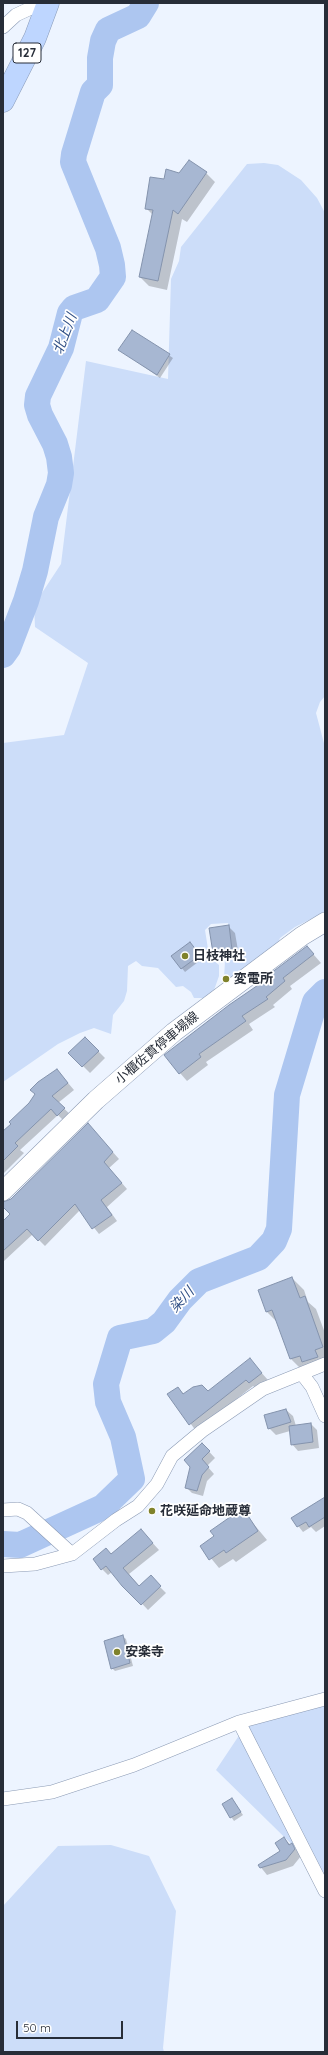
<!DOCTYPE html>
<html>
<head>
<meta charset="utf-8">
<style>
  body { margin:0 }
  #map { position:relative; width:328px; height:2055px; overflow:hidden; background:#edf4ff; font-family:Quicksand,sans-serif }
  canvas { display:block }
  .frame { position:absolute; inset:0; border:4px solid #272d38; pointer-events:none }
  .scale { position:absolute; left:16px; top:2021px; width:107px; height:18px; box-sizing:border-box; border:2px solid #272d38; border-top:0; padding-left:5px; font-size:12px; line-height:14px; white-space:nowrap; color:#272d38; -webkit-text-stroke:3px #fff; paint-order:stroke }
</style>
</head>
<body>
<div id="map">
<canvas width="328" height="2055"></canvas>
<div class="frame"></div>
<div class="scale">50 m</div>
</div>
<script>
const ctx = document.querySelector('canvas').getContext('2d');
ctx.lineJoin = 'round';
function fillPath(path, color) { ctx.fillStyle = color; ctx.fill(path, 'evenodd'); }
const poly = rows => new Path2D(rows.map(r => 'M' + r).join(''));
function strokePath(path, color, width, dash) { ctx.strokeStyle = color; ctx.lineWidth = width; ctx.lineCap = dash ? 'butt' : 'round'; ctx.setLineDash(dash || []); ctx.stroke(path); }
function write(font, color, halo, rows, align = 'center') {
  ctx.font = font + ' Quicksand,"Noto Sans JP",sans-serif'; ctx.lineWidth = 3.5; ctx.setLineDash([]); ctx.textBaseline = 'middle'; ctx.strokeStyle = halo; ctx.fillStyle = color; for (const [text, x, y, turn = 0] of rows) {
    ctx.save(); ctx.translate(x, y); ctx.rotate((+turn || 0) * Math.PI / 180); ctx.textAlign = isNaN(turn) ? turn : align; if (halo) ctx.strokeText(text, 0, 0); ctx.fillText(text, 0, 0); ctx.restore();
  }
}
const green = poly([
  [264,163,278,165,301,180,317,198,325,213,325,696,320,702,316,713,325,747,325,912,295,927,280,938,278,943,230,981,224,978,225,961,233,954,228,923,211,924,205,930,208,949,212,959,219,965,219,976,213,993,203,998,194,998,191,992,183,986,176,987,158,968,142,966,136,961,128,966,127,991,124,1001,113,1015,111,1034,94,1028,80,1033,58,1044,3,1082,3,743,64,735,88,663,35,627,34,605,61,564,86,361,168,379,171,279,179,261,181,247,247,164],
  [325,1699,325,1877,216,1770,248,1722],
  [111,1845,149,1856,176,1911,163,2048,164,2052,3,2052,3,1906,58,1846]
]);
const shadow = poly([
  [206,173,215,182,187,222,182,219,167,290,149,286,140,277,153,215,146,208,165,180,180,175],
  [132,331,173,358,160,378,120,350],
  [228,926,235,933,239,956,220,959,214,952],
  [193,946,202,959,185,972,172,956],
  [307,947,321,963,290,986,292,989,273,1005,275,1007,249,1024,253,1030,206,1062,208,1065,187,1081,180,1073,266,981],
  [85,1038,105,1058,90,1073,70,1053],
  [57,1070,74,1090,58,1103,71,1115,64,1121,58,1115,20,1150,24,1153,3,1174,3,1134],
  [88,1124,119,1159,109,1168,127,1189,107,1207,117,1221,99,1234,80,1210,45,1246,33,1234,4,1261,3,1222,11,1214,3,1203,11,1200],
  [292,1278,304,1290,308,1302,316,1309,325,1333,325,1370,303,1371,291,1359,278,1323,267,1312,259,1290],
  [250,1360,268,1380,257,1389,253,1386,196,1431,169,1394,178,1388,184,1394,208,1392],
  [286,1410,293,1416,296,1426,311,1424,317,1430,319,1448,298,1451,292,1444,290,1431,276,1435,269,1428],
  [202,1444,215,1458,207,1466,214,1474,207,1481,203,1496,192,1493,186,1487],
  [325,1498,325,1526,316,1532,311,1527,303,1532,292,1518],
  [242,1510,267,1540,236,1562,233,1559,219,1568,201,1546,216,1537],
  [141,1530,159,1550,129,1574,140,1587,150,1577,166,1593,148,1610,112,1572,108,1575,102,1569,111,1555],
  [122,1636,126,1639,133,1666,115,1671,112,1668],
  [232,1799,243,1815,234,1821,223,1805],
  [284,1839,298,1851,301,1856,293,1866,267,1875,259,1865,281,1851]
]);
const river = poly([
  [3,655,8,648,26,601,35,571,46,517,59,485,61,473,59,457,55,444,40,415,37,405,38,396,61,348,70,313,74,308,97,300,113,277,112,265,108,248,73,162,74,154,93,92,100,85,100,58,103,41,108,30,138,16,146,3],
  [3,1544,20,1545,103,1507,132,1479,123,1437,108,1402,106,1384,120,1338,153,1331,164,1322,180,1300,199,1281,258,1258,274,1241,279,1229,287,1095,315,1002,325,992]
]);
const building = poly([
  [189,160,207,172,178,214,173,210,158,281,139,277,153,210,145,209,150,177,164,179,166,169,179,173,189,160],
  [132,330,170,354,157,375,118,350,132,330],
  [229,925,232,950,213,953,209,928,229,925],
  [190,942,200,955,181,969,171,956,190,942],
  [307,946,314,954,283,978,285,981,266,997,268,999,242,1016,246,1021,199,1054,201,1057,179,1074,164,1055,229,1005,264,981,263,979,307,946],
  [85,1037,99,1051,82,1067,68,1053,85,1037],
  [57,1069,68,1083,52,1096,65,1108,57,1116,51,1109,15,1143,18,1146,3,1161,3,1131,11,1124,9,1122,29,1103,35,1094,30,1090,38,1082,57,1069],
  [88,1123,113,1152,104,1162,122,1183,101,1200,112,1215,92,1229,75,1204,38,1241,27,1229,3,1251,3,1221,10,1214,3,1207,3,1202,11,1199,88,1123],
  [292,1277,300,1298,305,1296,323,1347,315,1350,318,1357,302,1362,300,1356,290,1359,272,1310,266,1312,258,1290,292,1277],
  [250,1358,262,1373,249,1383,246,1380,189,1425,167,1394,178,1387,183,1394,193,1387,202,1385,208,1391,250,1358],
  [286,1409,291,1422,268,1429,264,1415,286,1409],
  [311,1423,313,1442,291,1445,289,1426,311,1423],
  [202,1443,210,1451,202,1459,209,1467,202,1475,197,1491,185,1488,190,1467,184,1460,202,1443],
  [325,1497,325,1517,309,1527,306,1522,297,1527,291,1518,325,1497],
  [243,1508,258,1531,226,1553,224,1550,209,1560,200,1546,214,1536,210,1531,243,1508],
  [141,1529,153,1543,123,1568,139,1586,151,1575,161,1586,141,1605,122,1586,106,1566,101,1570,93,1559,106,1548,111,1554,141,1529],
  [123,1635,130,1663,111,1669,104,1641,123,1635],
  [232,1798,241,1812,230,1818,222,1804,232,1798],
  [284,1837,289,1845,292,1843,295,1849,286,1860,260,1868,258,1865,280,1851,275,1843,284,1837]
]);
const street = poly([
  [3,27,16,15,31,8,46,7],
  [302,1374,312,1387,325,1416],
  [3,1510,18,1509,27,1513,72,1554],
  [3,1566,35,1564,72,1554,116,1520,138,1506,157,1484,172,1456,202,1431,263,1389,325,1364],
  [239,1722,325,1891],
  [3,1799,52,1792,134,1765,239,1722,325,1699]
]);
const secondary = poly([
  [3,1191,96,1100,174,1032,302,936,325,922]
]);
const highway = poly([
  [3,101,35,38,48,3]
]);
const markers = [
  [185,956,4,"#7f822b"],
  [226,979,4,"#7f822b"],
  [152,1511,4,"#7f822b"],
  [117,1652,4,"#7f822b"]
];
const shields = [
  [27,53,28]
];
const shieldNames = [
  ["127",27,53]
];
const poiNames = [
  ["日枝神社",193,956],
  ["変電所",234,979],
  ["花咲延命地蔵尊",160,1511],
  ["安楽寺",125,1652]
];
const streetNames = [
  ["小櫃佐貫停車場線",157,1048,-40]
];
const waterNames = [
  ["北上川",65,334,-69],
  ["染川",182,1300,-47]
];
fillPath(green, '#ccddf9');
fillPath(shadow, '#0003');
strokePath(river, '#adc6f0', 26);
fillPath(building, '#a7b7d2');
strokePath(building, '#8493ad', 1);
strokePath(street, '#8b9ab4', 14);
strokePath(secondary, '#8b9ab4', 20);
strokePath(highway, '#899bb9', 23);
strokePath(street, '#fff', 13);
strokePath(secondary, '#fff', 19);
strokePath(highway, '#bed6ff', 22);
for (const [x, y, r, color] of markers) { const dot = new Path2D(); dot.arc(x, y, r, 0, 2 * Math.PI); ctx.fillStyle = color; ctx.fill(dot); strokePath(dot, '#fff', 1.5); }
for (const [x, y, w] of shields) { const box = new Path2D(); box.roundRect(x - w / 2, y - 10, w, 20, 3); ctx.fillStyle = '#fff'; ctx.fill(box); strokePath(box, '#272d38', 1); }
write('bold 12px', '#272d38', null, shieldNames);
write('bold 13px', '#272d38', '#fff', poiNames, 'left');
write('13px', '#272d38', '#fff', streetNames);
write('italic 14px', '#325186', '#fff', waterNames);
</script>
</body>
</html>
